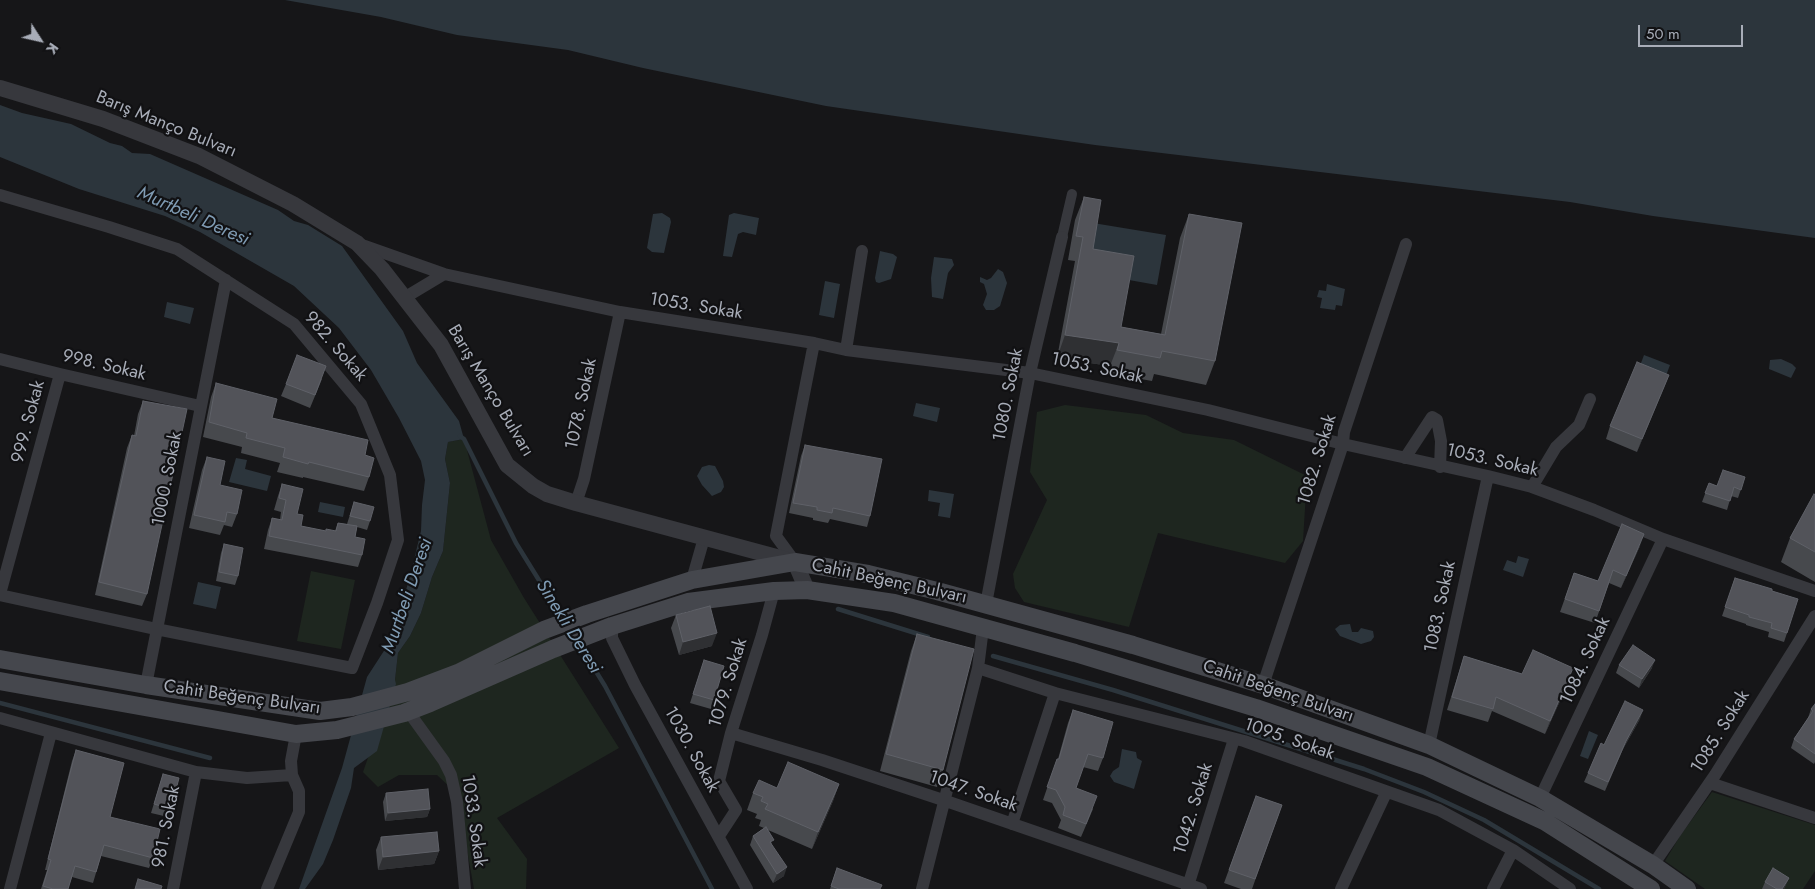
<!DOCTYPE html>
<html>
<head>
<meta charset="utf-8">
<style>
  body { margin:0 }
  #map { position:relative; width:1815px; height:889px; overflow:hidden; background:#161618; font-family:Jost,sans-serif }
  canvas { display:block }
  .north { position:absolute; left:15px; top:15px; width:50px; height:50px; -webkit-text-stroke:4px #111113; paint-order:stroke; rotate:125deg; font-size:14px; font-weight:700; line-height:20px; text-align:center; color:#a8adb8 }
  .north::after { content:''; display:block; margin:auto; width:18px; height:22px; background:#a8adb8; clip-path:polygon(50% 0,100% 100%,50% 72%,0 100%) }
  .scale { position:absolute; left:1638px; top:25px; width:105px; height:22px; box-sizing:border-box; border:2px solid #a8adb8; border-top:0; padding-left:6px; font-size:15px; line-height:18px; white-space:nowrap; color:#a8adb8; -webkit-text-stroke:4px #111113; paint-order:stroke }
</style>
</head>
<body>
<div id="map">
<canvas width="1815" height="889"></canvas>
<div class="north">K</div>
<div class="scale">50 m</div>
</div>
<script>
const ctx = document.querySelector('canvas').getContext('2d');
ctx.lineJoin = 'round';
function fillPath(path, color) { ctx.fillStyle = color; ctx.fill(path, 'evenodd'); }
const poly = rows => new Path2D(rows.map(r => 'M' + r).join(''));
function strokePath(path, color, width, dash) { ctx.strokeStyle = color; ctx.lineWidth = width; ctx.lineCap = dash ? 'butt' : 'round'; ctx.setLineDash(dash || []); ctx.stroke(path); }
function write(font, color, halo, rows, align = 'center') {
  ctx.font = font + ' Jost,sans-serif'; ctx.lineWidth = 4.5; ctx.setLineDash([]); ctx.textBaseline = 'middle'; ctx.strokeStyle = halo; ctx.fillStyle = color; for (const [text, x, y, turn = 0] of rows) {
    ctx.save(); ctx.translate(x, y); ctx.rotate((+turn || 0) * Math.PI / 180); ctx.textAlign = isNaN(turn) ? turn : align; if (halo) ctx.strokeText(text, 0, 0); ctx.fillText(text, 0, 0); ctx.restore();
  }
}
const green = poly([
  [1065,405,1146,415,1183,433,1234,440,1307,476,1303,541,1285,563,1158,533,1129,627,1024,602,1015,588,1013,574,1047,500,1030,472,1037,412],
  [464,439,491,540,524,598,619,748,497,818,527,859,526,889,474,889,457,794,437,775,399,775,378,787,363,772,395,680,398,653,410,636,421,613,432,577,443,551,450,483,445,459,448,442],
  [311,571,355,580,341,649,297,641],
  [1712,792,1815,825,1815,871,1803,889,1705,889,1665,861,1680,836]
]);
const water = poly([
  [285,0,1815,0,1815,238,1653,216,1570,202,1095,145,826,106,643,68,568,50,457,35,381,17],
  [0,105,22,113,71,124,110,143,122,146,132,153,150,154,278,210,294,221,308,225,342,246,403,331,417,363,459,421,464,439,448,442,445,459,450,483,443,551,432,577,421,613,410,636,398,653,395,680,396,684,377,751,354,768,351,788,333,840,323,864,305,889,299,889,342,768,367,677,391,640,409,580,421,531,422,505,425,480,421,461,399,418,371,370,339,328,294,286,200,232,165,216,79,189,0,157],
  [662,213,670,218,671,222,664,253,652,252,647,248,653,214],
  [734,213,759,218,756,235,743,232,738,234,732,257,723,256,729,215],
  [1093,223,1166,235,1157,285,1084,272],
  [880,251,893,254,897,257,891,279,879,283,876,282,875,278],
  [934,257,952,259,954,265,948,273,943,299,932,297,931,278],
  [998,269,1003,272,1007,283,1000,306,994,310,986,310,983,305,987,294,984,284,980,282,980,277,987,280,991,278],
  [825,281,840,284,834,318,819,315],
  [1327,284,1345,289,1342,306,1336,305,1335,310,1320,308,1322,298,1317,297,1319,290,1326,291],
  [167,302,194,308,190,324,164,317],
  [1644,355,1670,365,1664,381,1638,371],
  [1781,359,1792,364,1796,368,1791,378,1769,369,1770,360],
  [916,403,940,408,937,422,913,416],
  [236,458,247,460,245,469,271,476,267,491,229,482],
  [709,465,715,466,723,481,724,487,721,492,712,496,702,485,697,476,702,467],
  [929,490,954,494,950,518,938,516,940,503,928,501],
  [320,502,345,507,343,517,318,512],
  [1518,556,1529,559,1523,577,1503,570,1507,560,1516,563],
  [198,582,221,587,216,609,193,604],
  [1350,624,1352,632,1358,632,1361,628,1373,631,1374,637,1371,641,1361,644,1340,636,1335,629,1340,625],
  [1589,731,1598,735,1588,759,1580,756],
  [1122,749,1136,752,1137,758,1142,761,1134,789,1114,782,1110,776,1113,771,1119,767]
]);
const stream = poly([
  [460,436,464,439,516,543,563,619],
  [838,609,928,637],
  [579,644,605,686,712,889],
  [993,656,1113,690,1364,769,1424,792,1484,820,1599,889],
  [0,703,210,758]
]);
const pedestrian = poly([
  [1062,237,1072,194]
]);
const minor = poly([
  [0,195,109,227,177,249,294,324,361,404,390,475,398,540,377,603,352,668,156,629,0,595],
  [359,244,444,274,620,312,814,343,846,350,1030,373,1208,410,1343,444,1488,476,1532,487,1594,510,1663,539,1815,591],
  [404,298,444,274],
  [846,350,862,251],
  [0,359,60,374,200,406],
  [1405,458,1432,417,1437,420,1441,441,1440,467],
  [1532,487,1556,447,1579,425,1590,399],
  [576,503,584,479,620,312],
  [795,562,776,536,814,343],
  [692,580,704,538],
  [0,594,60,374],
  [986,604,1030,373,1062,237],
  [612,626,612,638,635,685,747,889],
  [978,668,1055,693,1244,741,1439,810,1513,850,1570,889],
  [146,685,226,280],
  [1263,685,1343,444,1344,432,1406,244],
  [408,711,444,761,451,775,457,802,465,889],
  [0,718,196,772,247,778,292,775],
  [731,733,822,760,946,801,1201,889],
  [1429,745,1488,476],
  [1710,783,1815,818],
  [1540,798,1663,539],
  [1012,824,1055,693],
  [719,836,736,810,719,781,731,733,762,635,774,591],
  [1653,865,1715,775,1815,616],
  [10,889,51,733],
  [173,889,196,772],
  [267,889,299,812,299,791,292,775,291,761,296,734],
  [922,889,978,668,983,628],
  [1187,889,1234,739],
  [1341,889,1386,793],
  [1493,889,1513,850]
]);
const tertiary = poly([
  [0,88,103,119,199,156,293,204,357,243,382,269,441,345,507,465,533,486,547,494,576,503,795,562,807,590]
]);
const secondary = poly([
  [0,659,146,685,320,711,352,707,408,692,458,673,544,630,587,614,692,580,795,562,868,574,937,591,1133,645,1263,685,1429,745,1540,798,1653,865,1687,889],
  [0,681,296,734,337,730,404,713,430,703,553,649,612,626,688,602,774,591,807,590,894,603,1075,653,1256,708,1427,767,1544,821,1651,889]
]);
const wall = poly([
  [1084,197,1093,249,1121,327,1161,334,1180,238,1189,214,1215,361,1206,385,1154,374,1152,381,1108,373,1110,366,1057,358,1075,261,1068,260,1075,220],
  [1669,375,1637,452,1606,439,1610,426],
  [322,379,310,408,281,396,286,384],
  [216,383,272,418,365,455,369,477,364,491,303,477,303,478,277,472,280,463,241,453,242,447,203,437,211,397],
  [143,401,147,594,142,606,95,595,127,448,132,435,134,436,138,414],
  [805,445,870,516,867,527,830,519,828,523,813,520,813,518,789,513,801,456],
  [207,457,220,485,237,514,232,527,224,525,220,535,189,528,202,470],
  [1745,477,1738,498,1731,496,1727,510,1702,502,1709,483,1717,486],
  [282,484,297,514,301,526,326,531,335,531,338,523,347,524,354,502,370,521,367,530,357,527,355,537,362,555,358,567,264,549,268,530,272,518,280,520,281,512,274,510,278,496],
  [1815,495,1815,582,1781,562,1790,538],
  [224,544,238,576,235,585,216,581,221,553],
  [1640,546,1621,588,1609,583,1595,623,1560,612,1574,573,1598,581],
  [1735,578,1772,591,1787,633,1784,642,1768,637,1769,632,1746,625,1746,624,1722,616],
  [676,615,712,646,679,655,671,628],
  [917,634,943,770,937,787,880,771,911,651],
  [1464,656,1522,674,1569,681,1545,734,1492,711,1488,722,1447,710],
  [704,660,714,700,711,709,690,703],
  [1619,665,1652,668,1639,688,1616,673],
  [1815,704,1815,762,1814,764,1791,748,1794,739,1808,718,1811,709],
  [1073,710,1103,758,1098,771,1083,767,1076,788,1093,809,1081,837,1058,828,1061,820,1052,803,1043,800,1057,759,1058,759,1068,723],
  [1640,719,1623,749,1605,791,1584,782,1588,773],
  [76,750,110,817,153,858,149,868,101,856,93,883,72,877,68,889,41,889,47,870,45,870,72,761],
  [163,774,171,809,168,817,151,813],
  [839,784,833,801,812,849,768,830,772,845,784,876,773,883,750,845,753,836,764,828,759,826,761,820,755,818,757,814,747,810,753,793,777,788],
  [386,793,430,809,427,817,385,821,383,802],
  [1256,796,1282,805,1252,889,1241,889,1224,883],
  [381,837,439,851,434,864,378,870,376,850],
  [837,868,880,889,830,889],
  [1789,878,1784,889,1762,889,1765,882]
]);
const shadedWall = poly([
  [1065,335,1119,343,1110,366,1057,358],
  [1669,375,1664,388,1637,452,1642,439],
  [1644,534,1640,546,1621,588,1626,576],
  [717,633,712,646,679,655,683,642],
  [1655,660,1652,668,1639,688,1642,679],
  [1573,668,1569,681,1545,734,1550,721],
  [1643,710,1640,719,1623,749,1605,791,1626,741],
  [839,784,833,801,812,849,818,832],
  [430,809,427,817,385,821,388,813],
  [439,851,434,864,378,870,383,857],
  [787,867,784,876,773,883,777,874],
  [1789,878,1784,889,1782,889]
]);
const building = poly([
  [1084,197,1101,200,1093,249,1134,256,1121,327,1165,335,1189,214,1242,223,1215,361,1162,351,1160,358,1117,350,1119,343,1065,335,1083,237,1076,236,1084,197],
  [297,355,326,366,315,395,286,384,297,355],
  [1637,362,1669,375,1642,439,1610,426,1637,362],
  [216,383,277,399,272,418,368,440,365,455,374,458,369,477,309,462,308,464,283,457,285,448,246,438,247,433,209,422,216,383],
  [143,401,187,409,147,594,99,582,132,435,136,436,143,401],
  [805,445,882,459,870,516,833,508,832,513,817,510,817,507,793,503,805,445],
  [207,457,225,461,220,485,242,490,237,514,227,512,225,522,194,515,207,457],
  [1723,470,1745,477,1741,490,1734,487,1730,501,1705,493,1709,483,1717,486,1723,470],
  [282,484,303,489,297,514,303,515,301,526,326,531,326,529,336,531,338,523,357,526,355,537,365,539,362,555,269,536,272,518,282,520,286,500,279,498,282,484],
  [1814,494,1815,495,1815,552,1790,538,1814,494],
  [354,502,374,507,370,521,350,516,354,502],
  [1622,524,1644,534,1626,576,1613,570,1599,611,1565,599,1574,573,1598,581,1622,524],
  [224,544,243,548,238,576,219,572,224,544],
  [1735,578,1772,589,1772,591,1798,599,1787,633,1771,628,1772,623,1749,617,1749,615,1725,607,1735,578],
  [710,606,717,633,683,642,676,615,710,606],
  [917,634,974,649,943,770,886,754,917,634],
  [1633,645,1655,660,1642,679,1619,665,1633,645],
  [1533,650,1573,668,1550,721,1496,697,1493,709,1452,697,1464,656,1522,674,1533,650],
  [704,660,724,666,714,700,693,694,704,660],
  [1625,701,1643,710,1626,741,1608,782,1588,773,1601,743,1604,745,1625,701],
  [1815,704,1815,754,1794,739,1813,711,1811,709,1815,704],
  [1073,710,1113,722,1103,758,1088,754,1076,788,1097,796,1086,824,1063,815,1065,807,1056,790,1047,787,1057,759,1059,759,1073,710],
  [76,750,124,763,110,817,160,829,153,858,104,845,96,872,75,866,68,889,53,889,43,886,51,860,48,859,76,750],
  [788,762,839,784,818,832,765,809,768,804,761,801,763,797,753,793,759,780,777,788,788,762],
  [163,774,179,778,171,809,154,804,163,774],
  [428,789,430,809,388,813,386,793,428,789],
  [1256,796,1282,805,1255,879,1229,870,1256,796],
  [766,827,774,840,770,842,787,867,777,874,753,836,766,827],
  [437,832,439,851,383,857,381,837,437,832],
  [837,868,882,885,880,889,839,889,831,886,837,868],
  [1773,868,1789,878,1782,889,1777,889,1765,882,1773,868],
  [138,879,162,886,161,889,135,889,138,879]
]);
const streetNames = [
  ["Barış Manço Bulvarı",166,125,22],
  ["1053. Sokak",696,307,9],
  ["982. Sokak",335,347,49],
  ["998. Sokak",104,366,13],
  ["1053. Sokak",1097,369,12],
  ["Barış Manço Bulvarı",490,391,59],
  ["1080. Sokak",1009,395,-79],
  ["1078. Sokak",582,404,-78],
  ["999. Sokak",29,422,-75],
  ["1082. Sokak",1318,460,-73],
  ["1053. Sokak",1492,461,13],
  ["1000. Sokak",168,479,-79],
  ["Cahit Beğenç Bulvarı",889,582,12],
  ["1083. Sokak",1441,607,-78],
  ["1084. Sokak",1586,661,-65],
  ["1079. Sokak",729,683,-73],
  ["Cahit Beğenç Bulvarı",1278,692,19],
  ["Cahit Beğenç Bulvarı",242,698,8],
  ["1085. Sokak",1721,732,-58],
  ["1095. Sokak",1289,740,19],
  ["1030. Sokak",691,750,61],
  ["1047. Sokak",973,792,19],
  ["1042. Sokak",1194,809,-73],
  ["1033. Sokak",473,821,82],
  ["981. Sokak",167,827,-79]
];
const waterNames = [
  ["Murtbeli Deresi",193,217,24],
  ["Murtbeli Deresi",408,596,-71],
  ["Sinekli Deresi",568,627,58]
];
fillPath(green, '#1e261f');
fillPath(water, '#2c353c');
strokePath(stream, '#2c353c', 4.5);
strokePath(pedestrian, '#37383d', 10);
strokePath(minor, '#37383d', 12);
strokePath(tertiary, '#37383d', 16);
strokePath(secondary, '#45474d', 18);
fillPath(wall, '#47494d');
fillPath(shadedWall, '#2f3033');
fillPath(building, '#525359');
strokePath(building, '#5f6168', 1);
write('18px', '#a8adb8', '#111113', streetNames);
write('italic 19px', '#7f9bb3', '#111113', waterNames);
</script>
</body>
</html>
